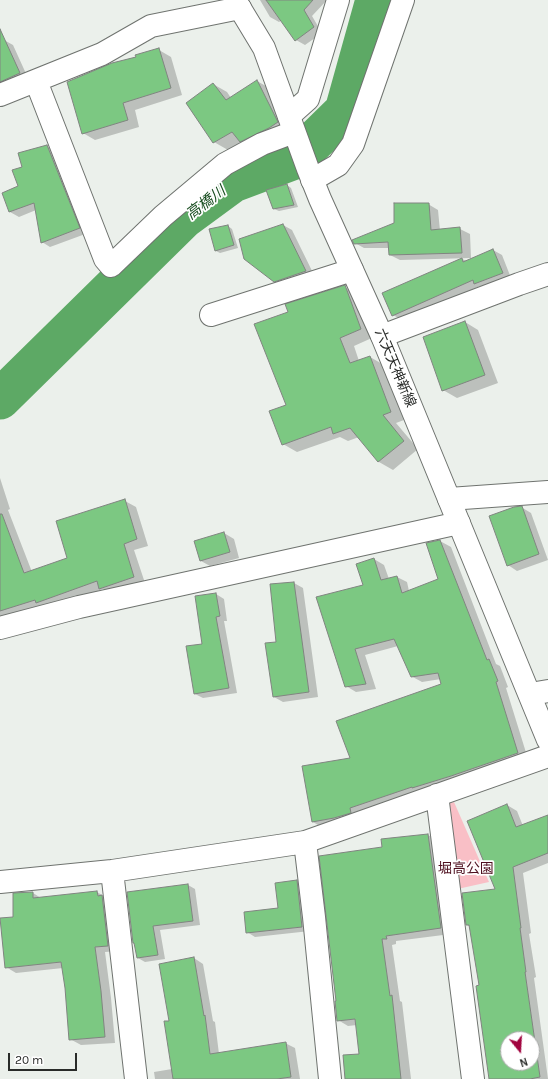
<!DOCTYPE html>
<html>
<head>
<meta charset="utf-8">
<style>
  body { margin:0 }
  #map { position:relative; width:548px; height:1079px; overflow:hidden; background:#ebf0eb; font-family:Karla,sans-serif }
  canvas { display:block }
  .north { position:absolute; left:500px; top:1031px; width:40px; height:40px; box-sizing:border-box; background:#fff; border:1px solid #a9aaa9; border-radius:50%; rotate:162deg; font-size:11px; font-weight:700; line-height:16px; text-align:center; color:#292b29 }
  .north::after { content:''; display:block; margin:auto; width:14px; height:18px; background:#a1033e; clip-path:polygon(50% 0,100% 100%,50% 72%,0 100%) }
  .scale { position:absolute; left:8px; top:1053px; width:69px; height:18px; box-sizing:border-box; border:2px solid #292b29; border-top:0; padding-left:5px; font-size:12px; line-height:14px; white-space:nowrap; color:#292b29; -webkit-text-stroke:3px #fff; paint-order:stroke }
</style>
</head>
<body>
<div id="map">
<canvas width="548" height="1079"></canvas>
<div class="north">N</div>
<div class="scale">20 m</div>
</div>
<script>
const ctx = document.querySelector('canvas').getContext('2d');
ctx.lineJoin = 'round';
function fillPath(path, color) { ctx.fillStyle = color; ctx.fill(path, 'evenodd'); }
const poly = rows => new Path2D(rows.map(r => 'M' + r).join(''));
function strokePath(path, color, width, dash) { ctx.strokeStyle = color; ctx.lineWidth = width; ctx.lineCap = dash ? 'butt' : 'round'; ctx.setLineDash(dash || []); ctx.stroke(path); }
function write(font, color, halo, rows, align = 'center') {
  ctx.font = font + ' Karla,"Noto Sans JP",sans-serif'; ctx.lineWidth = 3.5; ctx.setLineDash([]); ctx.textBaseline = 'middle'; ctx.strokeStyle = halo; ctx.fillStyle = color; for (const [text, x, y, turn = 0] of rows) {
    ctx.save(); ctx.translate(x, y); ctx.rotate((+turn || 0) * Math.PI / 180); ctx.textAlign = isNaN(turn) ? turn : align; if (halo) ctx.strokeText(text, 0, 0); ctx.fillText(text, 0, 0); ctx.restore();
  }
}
const green = poly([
  [454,802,489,882,453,890,442,805]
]);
const shadow = poly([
  [260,0,327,0,312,16,322,33,305,45,296,40,282,20,279,22,270,17],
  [4,40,13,45,28,78,0,90,0,41],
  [159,50,171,57,182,95,135,110,139,127,95,140,83,133,137,58],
  [257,81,271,89,291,130,254,149,242,142,228,150,214,142,187,104,213,84,227,92,231,98],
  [47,146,56,151,88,233,50,247,42,242,36,210,19,217,10,212,3,193,19,187,24,168],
  [287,185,291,188,298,207,279,211,274,209],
  [428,204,438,210,440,231,460,229,470,234,471,258,400,260,390,255,390,248,364,248,355,243,395,223],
  [283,225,292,230,315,277,285,286,275,281],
  [228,226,232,229,238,248,220,253,216,251],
  [493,250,502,255,511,278,484,289,480,286,402,320,393,315,383,294,462,259,467,261],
  [344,287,358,295,374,337,354,346,359,361,370,357,384,365,404,420,396,423,418,449,393,470,379,462,359,437,348,441,340,437,297,452,283,444,287,405,289,312],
  [465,322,478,330,498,383,457,398,443,390],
  [0,478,10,509,8,510,32,572,68,558,125,501,136,507,148,546,134,550,145,583,111,594,103,589,48,609,0,620],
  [521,507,531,513,548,560,517,571,508,565],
  [224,533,234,539,239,558,210,566,201,561,195,542],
  [440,541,451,547,496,664,500,666,508,687,506,688,528,759,323,828,313,822,303,767,351,759,442,684,441,679,422,682,411,676,398,646,365,655,376,689,356,692,346,686,364,585,374,559,384,565,389,579,397,577,407,582,409,591,439,579],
  [294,583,303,588,318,697,283,702,274,697,278,643],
  [216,594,224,599,227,621,224,621,237,693,203,698,195,694,203,644],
  [507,805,517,811,523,826,548,816,548,863,523,873,531,933,529,934,536,977,534,978,548,1079,490,1079,480,986,471,927,467,925,496,890],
  [508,1039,532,1039,532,1063,508,1063],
  [428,835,438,840,451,934,396,941,396,944,392,945,400,1001,402,1002,411,1079,346,1079,360,1054,357,1025,348,1026,338,1020,383,848],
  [297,881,305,886,310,931,255,937,247,932,279,909],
  [188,885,195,889,200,925,160,930,165,959,145,962,138,958,135,943],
  [97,892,107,898,118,951,105,952,111,998,115,1043,81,1045,70,1039,63,968,16,973,6,967,14,917,33,893,41,898],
  [194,958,203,964,213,1021,215,1022,219,1054,285,1043,295,1048,300,1079,155,1079,154,1072,172,1069,170,1022]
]);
const river = poly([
  [0,399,184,218,233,182,297,158,345,111,376,0]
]);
const building = poly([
  [266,0,313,0,304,10,314,27,295,41,266,0],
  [0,29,20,73,0,82,0,29],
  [159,48,171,88,123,103,128,120,82,134,67,82,112,63,136,57,135,55,159,48],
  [257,80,278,122,269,128,240,142,232,132,213,143,186,103,213,83,226,100,257,80],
  [47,145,80,228,41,243,34,203,9,212,2,193,18,186,12,170,22,167,18,153,47,145],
  [287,184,294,205,273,209,266,190,287,184],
  [394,203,429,203,431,230,460,227,462,253,389,255,388,242,354,244,352,240,394,223,394,203],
  [283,224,306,271,274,282,244,259,239,239,283,224],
  [228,225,234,245,215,251,209,229,228,225],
  [493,249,503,273,474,284,473,280,392,316,382,293,462,258,463,262,493,249],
  [345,285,361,329,340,338,350,363,370,356,391,412,383,415,404,441,378,462,350,428,333,434,331,427,282,445,269,411,286,405,254,324,288,312,285,304,345,285],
  [465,321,485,375,442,391,423,337,465,321],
  [125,499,137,539,124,544,134,577,99,589,97,581,36,603,35,600,0,611,0,514,2,514,24,573,67,558,56,521,125,499],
  [522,506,539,554,507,566,489,516,514,507,522,506],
  [224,532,230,552,200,561,194,541,224,532],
  [440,540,487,660,489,659,498,681,496,682,518,753,451,776,412,788,412,787,350,808,351,813,334,818,312,822,302,766,350,758,336,721,441,684,438,673,411,677,394,639,355,649,366,684,345,687,316,597,363,585,356,564,374,558,381,580,397,576,402,593,438,579,426,543,440,540],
  [294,582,309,692,273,697,265,643,276,642,270,584,294,582],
  [216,593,220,616,216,617,229,688,194,694,186,646,202,644,195,596,216,593],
  [507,804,516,827,548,815,548,853,513,867,521,928,520,928,526,972,525,972,540,1077,530,1079,489,1079,476,986,479,985,469,925,466,925,462,893,495,889,467,821,507,804],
  [508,1039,532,1039,532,1063,508,1063,508,1039],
  [428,834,441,928,386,936,387,939,382,939,390,996,392,995,401,1079,345,1079,343,1055,359,1054,355,1019,337,1021,335,1001,336,1001,319,856,382,847,381,839,428,834],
  [297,880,302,927,246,933,244,912,278,908,275,883,297,880],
  [188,884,193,921,153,926,158,955,137,958,134,943,133,943,127,892,188,884],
  [97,891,98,896,102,895,108,946,95,947,101,991,105,1037,69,1040,65,988,61,962,5,968,0,918,13,917,13,893,33,892,33,898,97,891],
  [194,957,204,1016,205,1015,210,1054,286,1042,291,1077,277,1079,173,1079,164,1021,169,1021,159,964,194,957]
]);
const minor = poly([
  [36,81,105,259,111,266,163,216,225,164,262,144,294,132],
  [0,95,102,54,151,26,240,8],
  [289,116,308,99,338,0],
  [312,180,338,165,353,144,403,0],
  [211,315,352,270],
  [382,336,519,284,548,274],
  [449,499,548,492],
  [0,628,79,607,459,523],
  [530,694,548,691],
  [437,795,473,1079],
  [305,842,314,917,330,1079],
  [112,871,136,1079],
  [0,882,112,871,305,842,548,756]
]);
const secondary = poly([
  [235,0,264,48,308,169,320,199,382,336,548,740]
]);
const streetNames = [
  ["六天天神新線",395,368,67]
];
const parkNames = [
  ["堀高公園",466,869]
];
const waterNames = [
  ["高橋川",206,203,-37]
];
fillPath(green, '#f9bfc6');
fillPath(shadow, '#0003');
strokePath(river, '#5da965', 41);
fillPath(building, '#7cc882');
strokePath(building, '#808480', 1);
strokePath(minor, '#6f736f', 24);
strokePath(secondary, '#6f736f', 24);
strokePath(minor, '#fff', 22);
strokePath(secondary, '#fff', 22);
write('14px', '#292b29', '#fff', streetNames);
write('14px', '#4e0f1f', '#fff', parkNames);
write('italic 15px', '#184d20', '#fff', waterNames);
</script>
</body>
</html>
